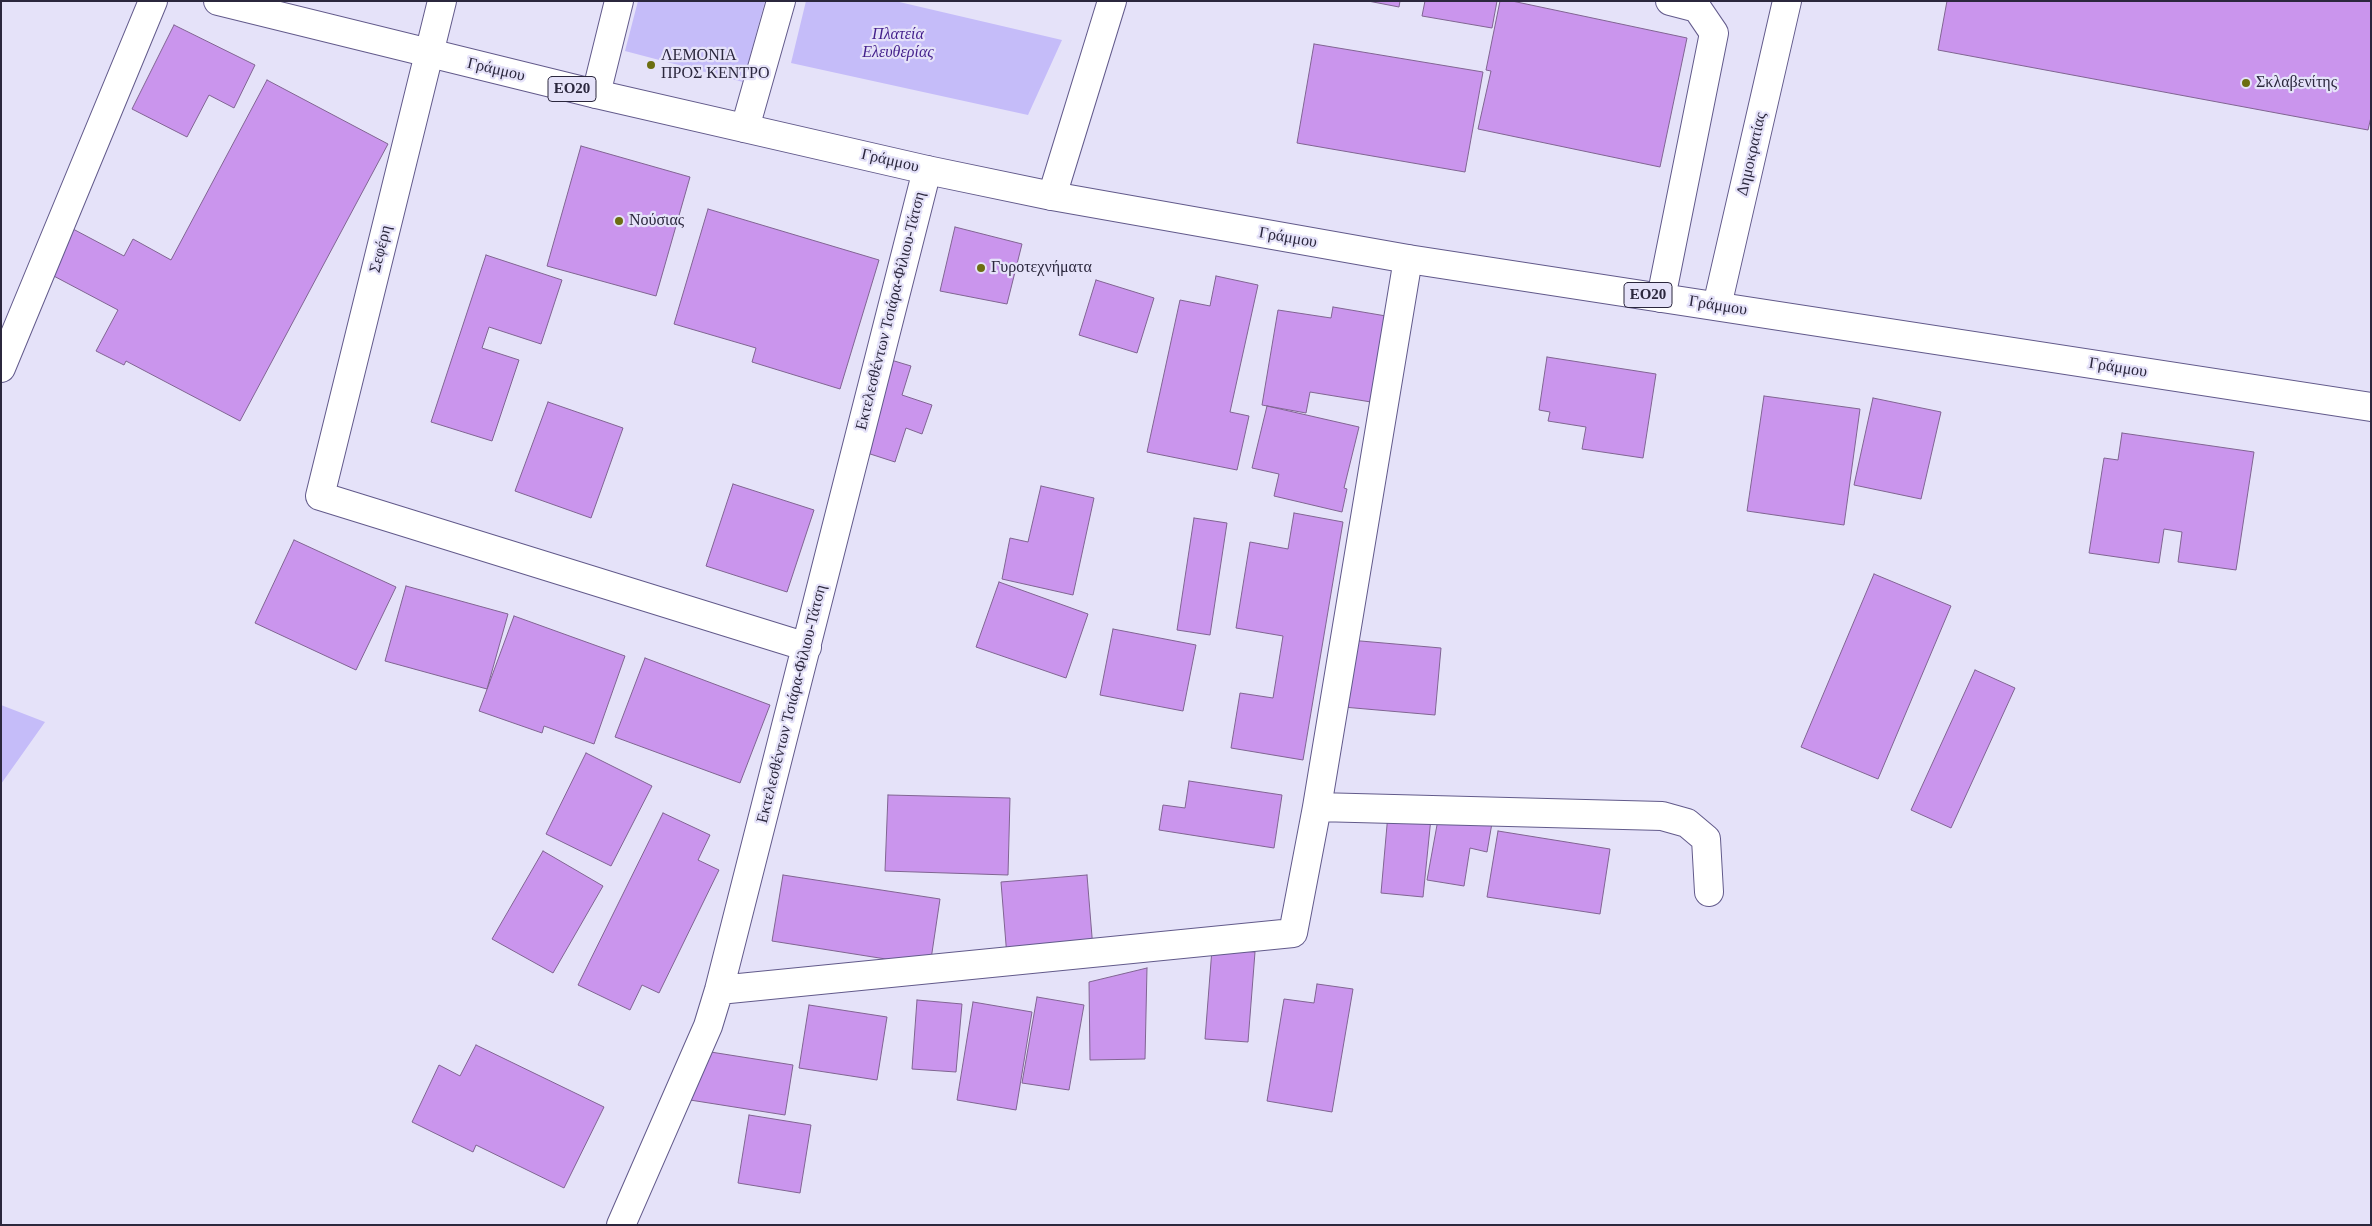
<!DOCTYPE html>
<html>
<head>
<meta charset="utf-8">
<style>
  body { margin:0 }
  #map { position:relative; width:2372px; height:1226px; overflow:hidden; background:#e5e2f9; font-family:Georgia,serif }
  canvas { display:block }
  .frame { position:absolute; inset:0; border:2px solid #2b273d; pointer-events:none }
</style>
</head>
<body>
<div id="map">
<canvas width="2372" height="1226"></canvas>
<div class="frame"></div>
</div>
<script>
const ctx = document.querySelector('canvas').getContext('2d');
ctx.lineJoin = 'round';
function fillPath(path, color) { ctx.fillStyle = color; ctx.fill(path, 'evenodd'); }
const poly = rows => new Path2D(rows.map(r => 'M' + r).join(''));
function strokePath(path, color, width, dash) { ctx.strokeStyle = color; ctx.lineWidth = width; ctx.lineCap = dash ? 'butt' : 'round'; ctx.setLineDash(dash || []); ctx.stroke(path); }
function write(font, color, halo, rows, align = 'center') {
  ctx.font = font + ' Georgia,serif'; ctx.lineWidth = 4.5; ctx.setLineDash([]); ctx.textBaseline = 'middle'; ctx.strokeStyle = halo; ctx.fillStyle = color; for (const [text, x, y, turn = 0] of rows) {
    ctx.save(); ctx.translate(x, y); ctx.rotate((+turn || 0) * Math.PI / 180); ctx.textAlign = isNaN(turn) ? turn : align; if (halo) ctx.strokeText(text, 0, 0); ctx.fillText(text, 0, 0); ctx.restore();
  }
}
const green = poly([
  [638,1,765,1,743,82,625,51],
  [806,1,895,1,1062,40,1028,115,791,63],
  [1,705,45,722,1,784]
]);
const building = poly([
  [1368,1,1400,1,1399,7,1368,1],
  [1425,1,1497,1,1492,28,1422,16,1425,1],
  [1500,1,1512,1,1687,38,1660,167,1478,129,1491,71,1486,70,1500,1],
  [1947,1,2371,1,2371,117,2368,130,1938,50,1947,1],
  [174,25,255,65,234,108,209,95,187,137,132,109,174,25],
  [1314,44,1483,72,1465,172,1297,143,1314,44],
  [267,80,388,144,240,421,126,361,124,365,96,351,118,310,50,274,73,229,124,256,133,239,171,260,267,80],
  [581,146,690,177,656,296,547,266,581,146],
  [708,209,879,260,840,389,752,362,756,348,674,324,708,209],
  [955,227,1022,244,1007,304,940,291,955,227],
  [486,255,562,280,541,344,489,327,482,348,519,360,492,441,431,422,486,255],
  [1216,276,1258,285,1230,412,1249,416,1237,470,1147,452,1180,300,1210,306,1216,276],
  [1096,280,1154,298,1137,353,1079,335,1096,280],
  [1333,307,1386,316,1371,402,1310,392,1306,413,1262,405,1278,310,1331,318,1333,307],
  [1547,357,1656,374,1643,458,1582,449,1586,427,1548,421,1550,412,1539,410,1547,357],
  [891,360,911,366,902,395,932,405,922,434,906,428,895,462,861,451,891,360],
  [1764,396,1860,409,1844,525,1747,511,1764,396],
  [1873,398,1941,412,1921,499,1854,485,1873,398],
  [548,402,623,428,591,518,515,491,548,402],
  [1267,406,1359,427,1344,488,1347,489,1342,512,1274,496,1279,474,1252,468,1267,406],
  [2122,433,2254,452,2236,570,2178,562,2182,532,2164,529,2159,563,2089,553,2104,458,2118,460,2122,433],
  [733,484,814,510,787,592,706,566,733,484],
  [1041,486,1094,498,1073,595,1002,579,1010,538,1028,542,1041,486],
  [1294,513,1343,522,1303,760,1231,748,1240,693,1273,698,1283,636,1236,628,1250,542,1288,549,1294,513],
  [1194,518,1227,523,1210,635,1177,630,1194,518],
  [294,540,396,587,356,670,255,623,294,540],
  [1874,574,1951,606,1878,779,1801,747,1874,574],
  [999,582,1088,614,1066,678,976,647,999,582],
  [406,586,508,614,487,689,385,661,406,586],
  [514,616,625,656,594,744,544,726,542,733,479,711,514,616],
  [1113,629,1196,645,1183,711,1100,695,1113,629],
  [1349,640,1441,648,1435,715,1343,707,1349,640],
  [645,658,770,705,740,783,615,737,645,658],
  [1975,670,2015,688,1951,828,1911,810,1975,670],
  [586,753,652,786,611,866,546,834,586,753],
  [1189,781,1282,795,1274,848,1159,830,1163,805,1185,808,1189,781],
  [888,795,1010,798,1008,875,885,871,888,795],
  [663,813,710,835,698,860,719,870,659,993,642,985,630,1010,578,985,663,813],
  [1388,814,1431,818,1423,897,1381,893,1388,814],
  [1439,814,1492,823,1487,852,1470,848,1464,886,1427,880,1439,814],
  [1498,831,1610,849,1600,914,1487,897,1498,831],
  [543,851,603,886,553,973,492,939,543,851],
  [783,875,940,899,930,966,772,941,783,875],
  [1087,875,1093,949,1007,957,1001,882,1087,875],
  [1212,949,1255,952,1248,1042,1205,1039,1212,949],
  [1147,968,1145,1059,1090,1060,1089,982,1147,968],
  [1317,984,1353,989,1332,1112,1267,1101,1284,999,1314,1003,1317,984],
  [1037,997,1084,1005,1069,1090,1022,1083,1037,997],
  [917,1000,962,1004,956,1072,912,1069,917,1000],
  [973,1002,1032,1012,1016,1110,957,1100,973,1002],
  [809,1005,887,1017,877,1080,799,1068,809,1005],
  [476,1045,604,1107,564,1188,476,1145,473,1152,412,1122,439,1065,460,1076,476,1045],
  [698,1050,793,1065,785,1115,690,1100,698,1050],
  [749,1115,811,1125,800,1193,738,1183,749,1115]
]);
const minor = poly([
  [442,1,320,496,807,647],
  [596,94,619,1],
  [745,128,781,1],
  [1052,196,1112,1],
  [1661,298,1714,33,1697,8,1670,1],
  [1717,306,1787,1],
  [1,368,153,1],
  [1317,807,1662,816,1687,823,1706,839,1709,892],
  [719,990,1293,933,1317,807,1408,259],
  [621,1225,708,1026,719,990,927,170]
]);
const major = poly([
  [218,1,596,94,927,170,1052,196,1408,259,2371,407]
]);
const markers = [
  [651,65,5,"#6c6e11"],
  [2246,83,5,"#6c6e11"],
  [619,221,5,"#6c6e11"],
  [981,268,5,"#6c6e11"]
];
const shields = [
  [572,89,48],
  [1648,295,48]
];
const shieldNames = [
  ["ΕΟ20",572,89],
  ["ΕΟ20",1648,295]
];
const parkNames = [
  ["Πλατεία",898,35],
  ["Ελευθερίας",898,53]
];
const poiNames = [
  ["ΛΕΜΟΝΙΑ",661,56],
  ["ΠΡΟΣ ΚΕΝΤΡΟ",661,74],
  ["Σκλαβενίτης",2256,83],
  ["Νούσιας",629,221],
  ["Γυροτεχνήματα",991,268]
];
const streetNames = [
  ["Γράμμου",496,70,13],
  ["Δημοκρατίας",1752,154,-77],
  ["Γράμμου",890,161,13],
  ["Γράμμου",1288,238,10],
  ["Σεφέρη",381,249,-76],
  ["Γράμμου",1718,306,9],
  ["Εκτελεσθέντων Τσιάρα-Φίλιου-Τάτση",891,311,-76],
  ["Γράμμου",2118,368,9],
  ["Εκτελεσθέντων Τσιάρα-Φίλιου-Τάτση",792,704,-76]
];
fillPath(green, '#c5bcf9');
fillPath(building, '#ca95ed');
strokePath(building, '#806492', 1);
strokePath(minor, '#625a8b', 30);
strokePath(major, '#625a8b', 30);
strokePath(minor, '#fff', 28);
strokePath(major, '#fff', 28);
for (const [x, y, r, color] of markers) { const dot = new Path2D(); dot.arc(x, y, r, 0, 2 * Math.PI); ctx.fillStyle = color; ctx.fill(dot); strokePath(dot, '#e5e2f9', 2); }
for (const [x, y, w] of shields) { const box = new Path2D(); box.roundRect(x - w / 2, y - 12.5, w, 25, 4); ctx.fillStyle = '#e5e2f9'; ctx.fill(box); strokePath(box, '#2b273d', 1); }
write('bold 15px', '#2b273d', null, shieldNames);
write('italic 16px', '#431f8b', '#e5e2f9', parkNames);
write('16px', '#2b273d', '#e5e2f9', poiNames, 'left');
write('16px', '#2b273d', '#e5e2f9', streetNames);
</script>
</body>
</html>
